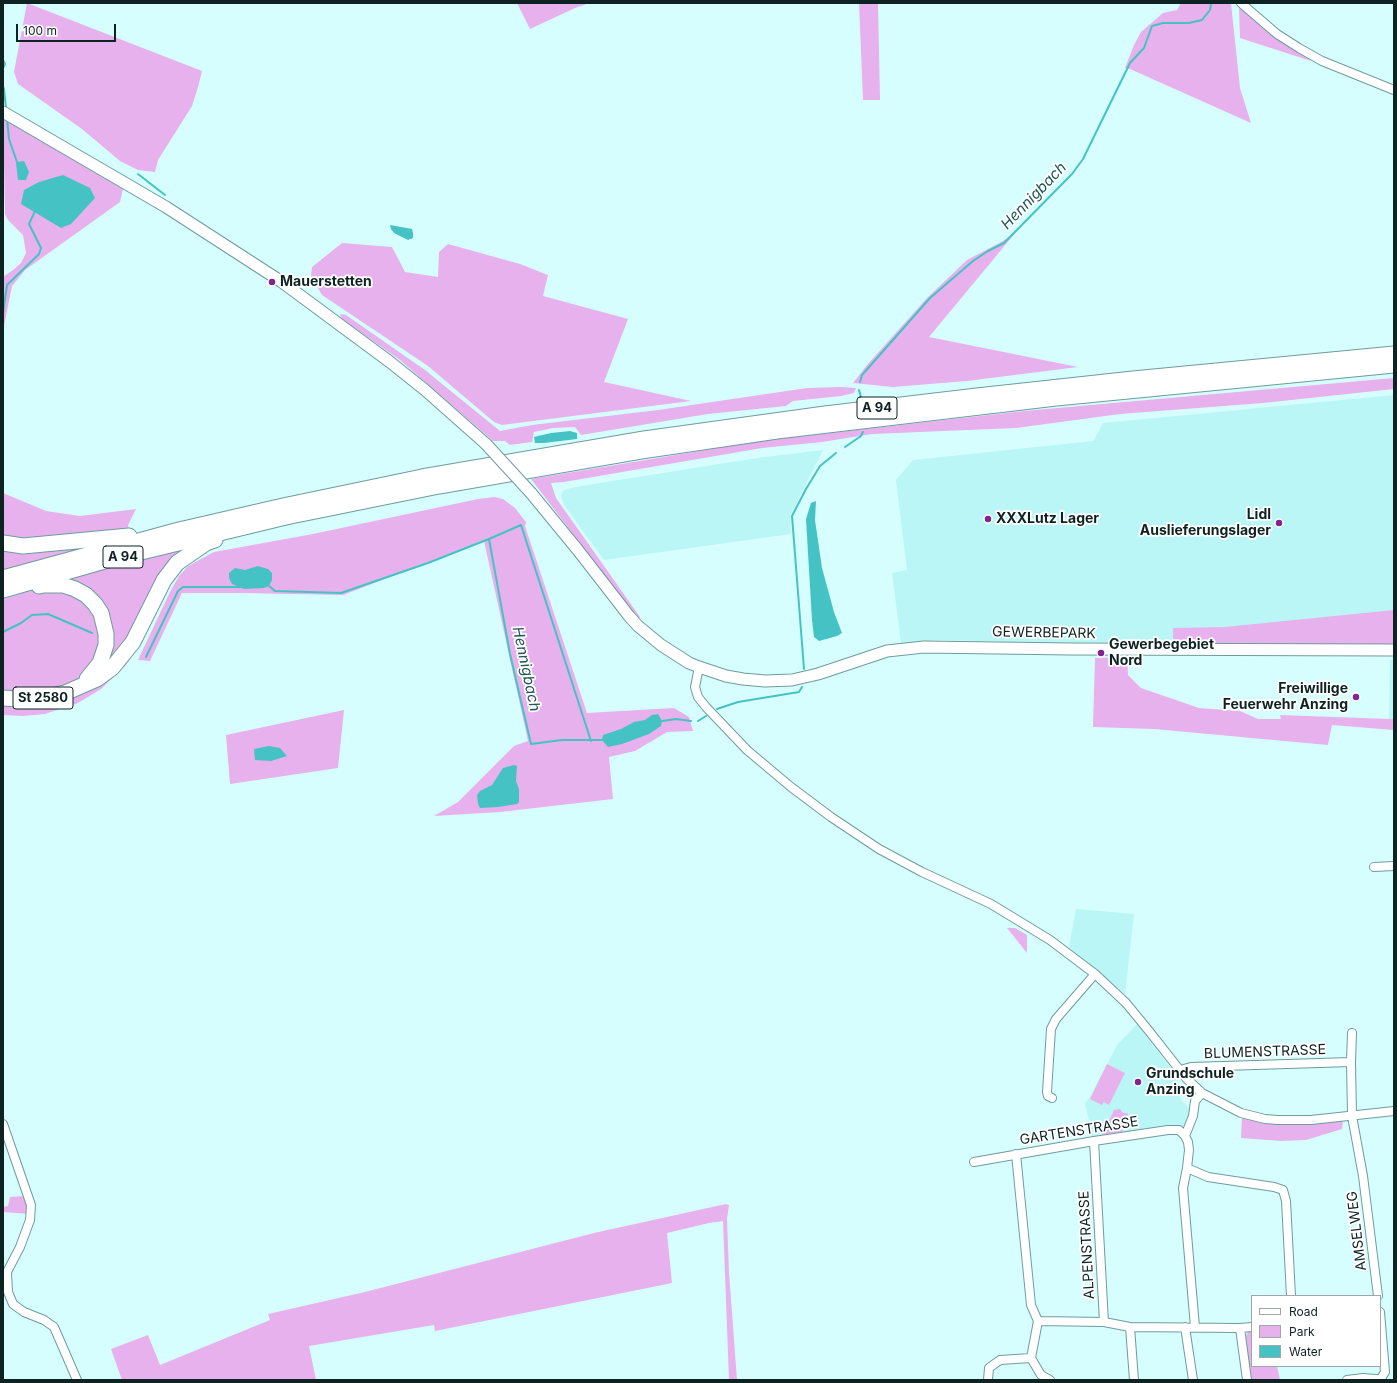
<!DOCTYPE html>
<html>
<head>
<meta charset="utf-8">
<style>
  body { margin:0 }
  #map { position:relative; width:1397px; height:1383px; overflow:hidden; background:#d7fefe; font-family:Inter,sans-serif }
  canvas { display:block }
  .frame { position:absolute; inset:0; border:4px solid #0f2222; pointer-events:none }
  .legend { position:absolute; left:1251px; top:1295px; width:130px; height:72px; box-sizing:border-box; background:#fff; border:1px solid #9fa7a7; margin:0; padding:5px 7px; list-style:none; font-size:12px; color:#0f2222 }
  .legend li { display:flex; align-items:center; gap:8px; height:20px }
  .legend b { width:20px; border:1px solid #9fa7a7 }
  .scale { position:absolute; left:16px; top:24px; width:100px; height:18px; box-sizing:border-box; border:2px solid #0f2222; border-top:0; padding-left:5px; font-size:12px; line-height:14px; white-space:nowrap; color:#0f2222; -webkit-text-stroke:3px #fff; paint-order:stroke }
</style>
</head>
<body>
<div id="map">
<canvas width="1397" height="1383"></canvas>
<div class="frame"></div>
<ul class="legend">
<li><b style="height:5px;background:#fff"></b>Road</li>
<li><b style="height:11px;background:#e7b1ee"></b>Park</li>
<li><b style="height:11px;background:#45c3c4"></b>Water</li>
</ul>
<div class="scale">100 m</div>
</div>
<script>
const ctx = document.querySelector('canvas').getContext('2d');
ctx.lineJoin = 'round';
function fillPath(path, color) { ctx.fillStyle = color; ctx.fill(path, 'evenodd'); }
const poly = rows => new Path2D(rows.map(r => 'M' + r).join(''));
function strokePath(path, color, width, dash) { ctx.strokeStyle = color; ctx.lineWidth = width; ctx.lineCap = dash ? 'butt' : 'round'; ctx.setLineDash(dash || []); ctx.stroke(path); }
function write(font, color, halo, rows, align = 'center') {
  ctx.font = font + ' Inter,sans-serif'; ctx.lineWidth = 3.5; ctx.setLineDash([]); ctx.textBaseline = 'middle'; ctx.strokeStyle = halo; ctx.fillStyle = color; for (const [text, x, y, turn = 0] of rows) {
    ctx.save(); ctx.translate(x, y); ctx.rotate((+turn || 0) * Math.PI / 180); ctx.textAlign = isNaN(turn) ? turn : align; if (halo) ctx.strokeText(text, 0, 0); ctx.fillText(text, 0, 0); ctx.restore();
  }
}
const built = poly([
  [1394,395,1394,640,1044,643,939,640,901,643,892,573,907,570,896,480,913,460,1093,441,1103,423],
  [823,450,790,516,791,534,604,560,564,505,561,496,563,491,567,489,587,485,757,458],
  [1390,660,1394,660,1394,719,1389,719],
  [1076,909,1134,914,1125,994,1069,947],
  [1137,1024,1178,1078,1178,1093,1182,1101,1190,1109,1185,1127,1179,1126,1093,1139,1085,1103,1089,1099,1117,1045]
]);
const green = poly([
  [27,3,202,71,198,87,192,106,158,160,155,172,138,170,120,161,82,129,18,84,14,72],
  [517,3,590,3,575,8,530,29],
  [859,3,878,3,880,100,863,100],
  [1181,3,1231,3,1240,88,1251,123,1130,69,1125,68,1134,45,1141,32,1163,13,1177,10],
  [1239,7,1311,61,1240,38],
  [3,119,123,189,120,202,25,270,12,286,3,331,3,277,13,270,21,263,26,253,23,235,8,220,5,214],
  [1016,232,929,337,1078,367,967,381,893,387,853,383,867,365,927,298,967,260,1003,241],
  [342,243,392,247,405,272,438,277,439,252,448,244,520,264,548,275,543,296,628,319,604,382,691,401,502,425,494,422,428,366,322,295,311,276,312,267],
  [340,314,346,315,425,370,500,431,532,425,658,410,807,388,840,387,856,388,854,393,841,396,793,401,786,406,708,414,581,435,575,427,553,428,534,432,532,442,510,445,505,441,493,441,400,360,342,319],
  [1394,378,1394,389,1263,403,1120,414,1016,428,872,434,822,442,762,448,564,482,551,483,556,498,640,617,638,619,531,479,760,441,1024,411],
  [3,493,46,511,80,516,136,509,128,525,129,531,110,534,3,540],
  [494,497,503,499,515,508,526,522,525,526,587,713,674,708,689,717,693,731,667,732,635,751,609,757,613,799,500,812,434,816,458,802,514,746,528,741,484,541,343,595,242,593,182,593,150,661,138,660,170,592,179,576,187,567,199,560,214,552,313,534,478,499],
  [196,543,171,562,157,577,151,593,131,636,104,669,108,620,68,581,68,576],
  [95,545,3,571,3,547],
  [203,550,207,553,198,556,181,568,166,590,144,637,126,665,101,689,78,703,45,714,23,716,3,715,3,703,41,704,65,697,95,683,114,667,132,646,144,628,165,582,177,566,191,555],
  [45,586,89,601,103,638,86,675,73,683,56,690,36,693,3,691,3,599],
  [1394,610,1394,645,1177,645,1173,643,1173,628,1225,627],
  [1127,657,1128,675,1141,688,1199,708,1240,711,1258,719,1281,719,1280,715,1389,719,1394,719,1394,733,1394,730,1332,725,1328,745,1154,729,1093,727,1095,658],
  [344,710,338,768,230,784,226,735],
  [1007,928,1015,928,1027,935,1027,953],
  [1107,1064,1125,1073,1109,1105,1104,1102,1102,1105,1090,1099],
  [1120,1109,1123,1113,1128,1113,1122,1132,1102,1135,1114,1110],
  [1242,1117,1264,1122,1286,1125,1343,1121,1342,1129,1306,1140,1281,1141,1241,1138],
  [22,1196,27,1203,30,1214,3,1212,3,1207,8,1206,10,1197],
  [726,1204,729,1205,727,1219,729,1272,737,1380,729,1380,723,1221,709,1223,667,1233,672,1283,435,1331,434,1325,309,1346,316,1380,122,1380,111,1349,148,1335,160,1365,270,1320,268,1314,365,1292,594,1233],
  [1252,1329,1252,1366,1277,1366,1280,1380,1250,1380,1246,1336,1248,1332]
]);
const water = poly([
  [24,161,29,172,26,180,18,180,16,163,17,162],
  [63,175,90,188,95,198,71,224,61,228,21,204,24,190,39,182],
  [390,225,412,229,413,233,413,238,408,240,394,233,391,229],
  [570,431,577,433,577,439,544,443,535,443,534,437,551,433],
  [816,501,815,520,822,568,834,612,842,633,837,636,819,641,814,637,812,620,806,519,811,503],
  [258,566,268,569,272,573,272,580,269,586,264,588,244,589,232,584,229,578,229,573,235,568,245,570],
  [658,714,662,721,661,726,649,734,622,744,608,747,602,740,603,735,621,729,634,722,645,720,652,715],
  [269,746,280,748,287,756,271,761,255,760,254,749],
  [514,765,517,766,516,781,519,789,519,802,517,804,498,807,480,808,478,804,477,795,480,791,492,785,503,768]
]);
const stream = poly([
  [3,60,5,64,3,68],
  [3,86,4,89,6,108],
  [7,119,9,139,17,162],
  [138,174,165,195],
  [3,313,7,285,39,254,41,248,29,224,35,211],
  [860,382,862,375,930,298,973,261,988,251,1004,243,1072,174,1083,159,1130,63,1144,48,1152,26,1163,23,1189,23,1202,20,1210,10,1211,3],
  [859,390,861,397],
  [845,447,861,436,863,432],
  [489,539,521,525,591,741],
  [269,586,275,591,341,593,428,563,489,539,510,654,531,744,562,740,602,740],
  [3,632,21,623,32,615,48,614,92,633],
  [146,657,178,591,183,587,240,587],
  [804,669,792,516,806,489,820,466,836,453],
  [717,709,738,702,799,692,802,687],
  [662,721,676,719,691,721],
  [698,721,706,716]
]);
const street = poly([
  [1241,3,1277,34,1299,48,1322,61,1394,90],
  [699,667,695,687,698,697,706,707,747,750,791,787,831,817,879,849,922,872,991,904,1050,940,1095,974,1126,1003,1149,1031,1186,1078,1202,1093,1241,1113,1265,1119,1278,1120,1311,1120,1394,1111],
  [1374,867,1394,866],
  [1352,1033,1351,1062,1352,1116,1363,1176,1378,1296],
  [1180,1070,1191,1067,1351,1062],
  [1052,1098,1048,1096,1047,1092,1051,1029,1056,1019,1095,974],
  [3,1124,31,1205,30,1220,20,1247,7,1272,8,1292,13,1304,17,1307,24,1312,44,1320,54,1327,77,1380],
  [1094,1141,1104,1322],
  [1016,1154,1031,1305,1038,1321,1104,1322,1130,1327,1240,1328,1252,1327],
  [974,1162,1094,1141,1168,1130,1179,1130,1185,1136],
  [1187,1168,1208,1177,1274,1187,1283,1190,1286,1201,1291,1296],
  [1380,1312,1385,1372,1380,1380],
  [1038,1321,1031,1358,1041,1375,1050,1380],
  [1130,1327,1134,1380],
  [1185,1327,1193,1380],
  [1195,1327,1183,1188,1187,1168,1189,1150,1188,1142,1185,1136,1193,1116,1195,1101,1202,1093],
  [1240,1328,1247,1380],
  [988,1380,989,1368,1000,1360,1031,1358],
  [1347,1380,1363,1378,1376,1379,1380,1380]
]);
const secondary = poly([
  [3,112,166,207,282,282,390,362,425,390,486,444],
  [531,493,577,549,629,616,638,626,661,645,689,663,699,667,726,676,743,679,765,681,792,680,818,674,887,651,924,647,1071,649,1394,650]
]);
const highway = poly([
  [3,543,23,546,129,536],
  [3,578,179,530,283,506,422,477,644,439,825,414,977,396,1133,379,1394,354],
  [39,586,44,585,63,585,75,589,86,595,95,604,101,613,106,634,106,645,100,663,87,679],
  [3,590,108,560,286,517,439,486,641,451,777,431,1056,398,1394,365],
  [3,698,31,700,48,697,65,693,97,679,112,668,133,642,164,580,177,563,206,543,215,540]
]);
const secondaryBridge = poly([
  [486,444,531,493]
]);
const markers = [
  [272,282,4,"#82248f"],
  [988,519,4,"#82248f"],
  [1279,523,4,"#82248f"],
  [1101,653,4,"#82248f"],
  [1356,697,4,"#82248f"],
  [1138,1082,4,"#82248f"]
];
const shields = [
  [877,408,40],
  [123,557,40],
  [43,698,60]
];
const shieldNames = [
  ["A 94",877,408],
  ["A 94",123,557],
  ["St 2580",43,698]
];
const poiNames = [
  ["Mauerstetten",280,282],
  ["Lidl",1271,515,"right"],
  ["Auslieferungslager",1271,531,"right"],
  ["XXXLutz Lager",996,519],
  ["Gewerbegebiet",1109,645],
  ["Nord",1109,661],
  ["Freiwillige",1348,689,"right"],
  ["Feuerwehr Anzing",1348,705,"right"],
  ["Grundschule",1146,1074],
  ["Anzing",1146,1090]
];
const streetNames = [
  ["GEWERBEPARK",1044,633,1],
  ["BLUMENSTRASSE",1265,1052,-2],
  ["GARTENSTRASSE",1079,1131,-9],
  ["AMSELWEG",1357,1231,-97],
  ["ALPENSTRASSE",1087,1245,-93]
];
const waterNames = [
  ["Hennigbach",1034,196,-46],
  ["Hennigbach",526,669,78]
];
fillPath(built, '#bbf6f6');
fillPath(green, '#e7b1ee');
fillPath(water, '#45c3c4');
strokePath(stream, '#45c3c4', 2);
strokePath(street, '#6e9c9c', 10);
strokePath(secondary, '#6e9c9c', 13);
strokePath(highway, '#6e9c9c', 17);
strokePath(street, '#fff', 8);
strokePath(secondary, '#fff', 11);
strokePath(highway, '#fff', 15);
strokePath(secondaryBridge, '#6e9c9c', 13, []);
strokePath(secondaryBridge, '#fff', 11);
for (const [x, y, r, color] of markers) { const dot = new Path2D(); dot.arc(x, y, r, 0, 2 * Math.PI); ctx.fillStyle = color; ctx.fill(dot); strokePath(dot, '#fff', 1.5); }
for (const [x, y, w] of shields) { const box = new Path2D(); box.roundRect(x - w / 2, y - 11, w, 22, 3); ctx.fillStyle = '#fff'; ctx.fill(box); strokePath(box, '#0f2222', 1); }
write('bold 13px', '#0f2222', null, shieldNames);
write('bold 14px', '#0f2222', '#fff', poiNames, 'left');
write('14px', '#0f2222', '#fff', streetNames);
write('italic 15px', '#215656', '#fff', waterNames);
</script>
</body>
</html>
